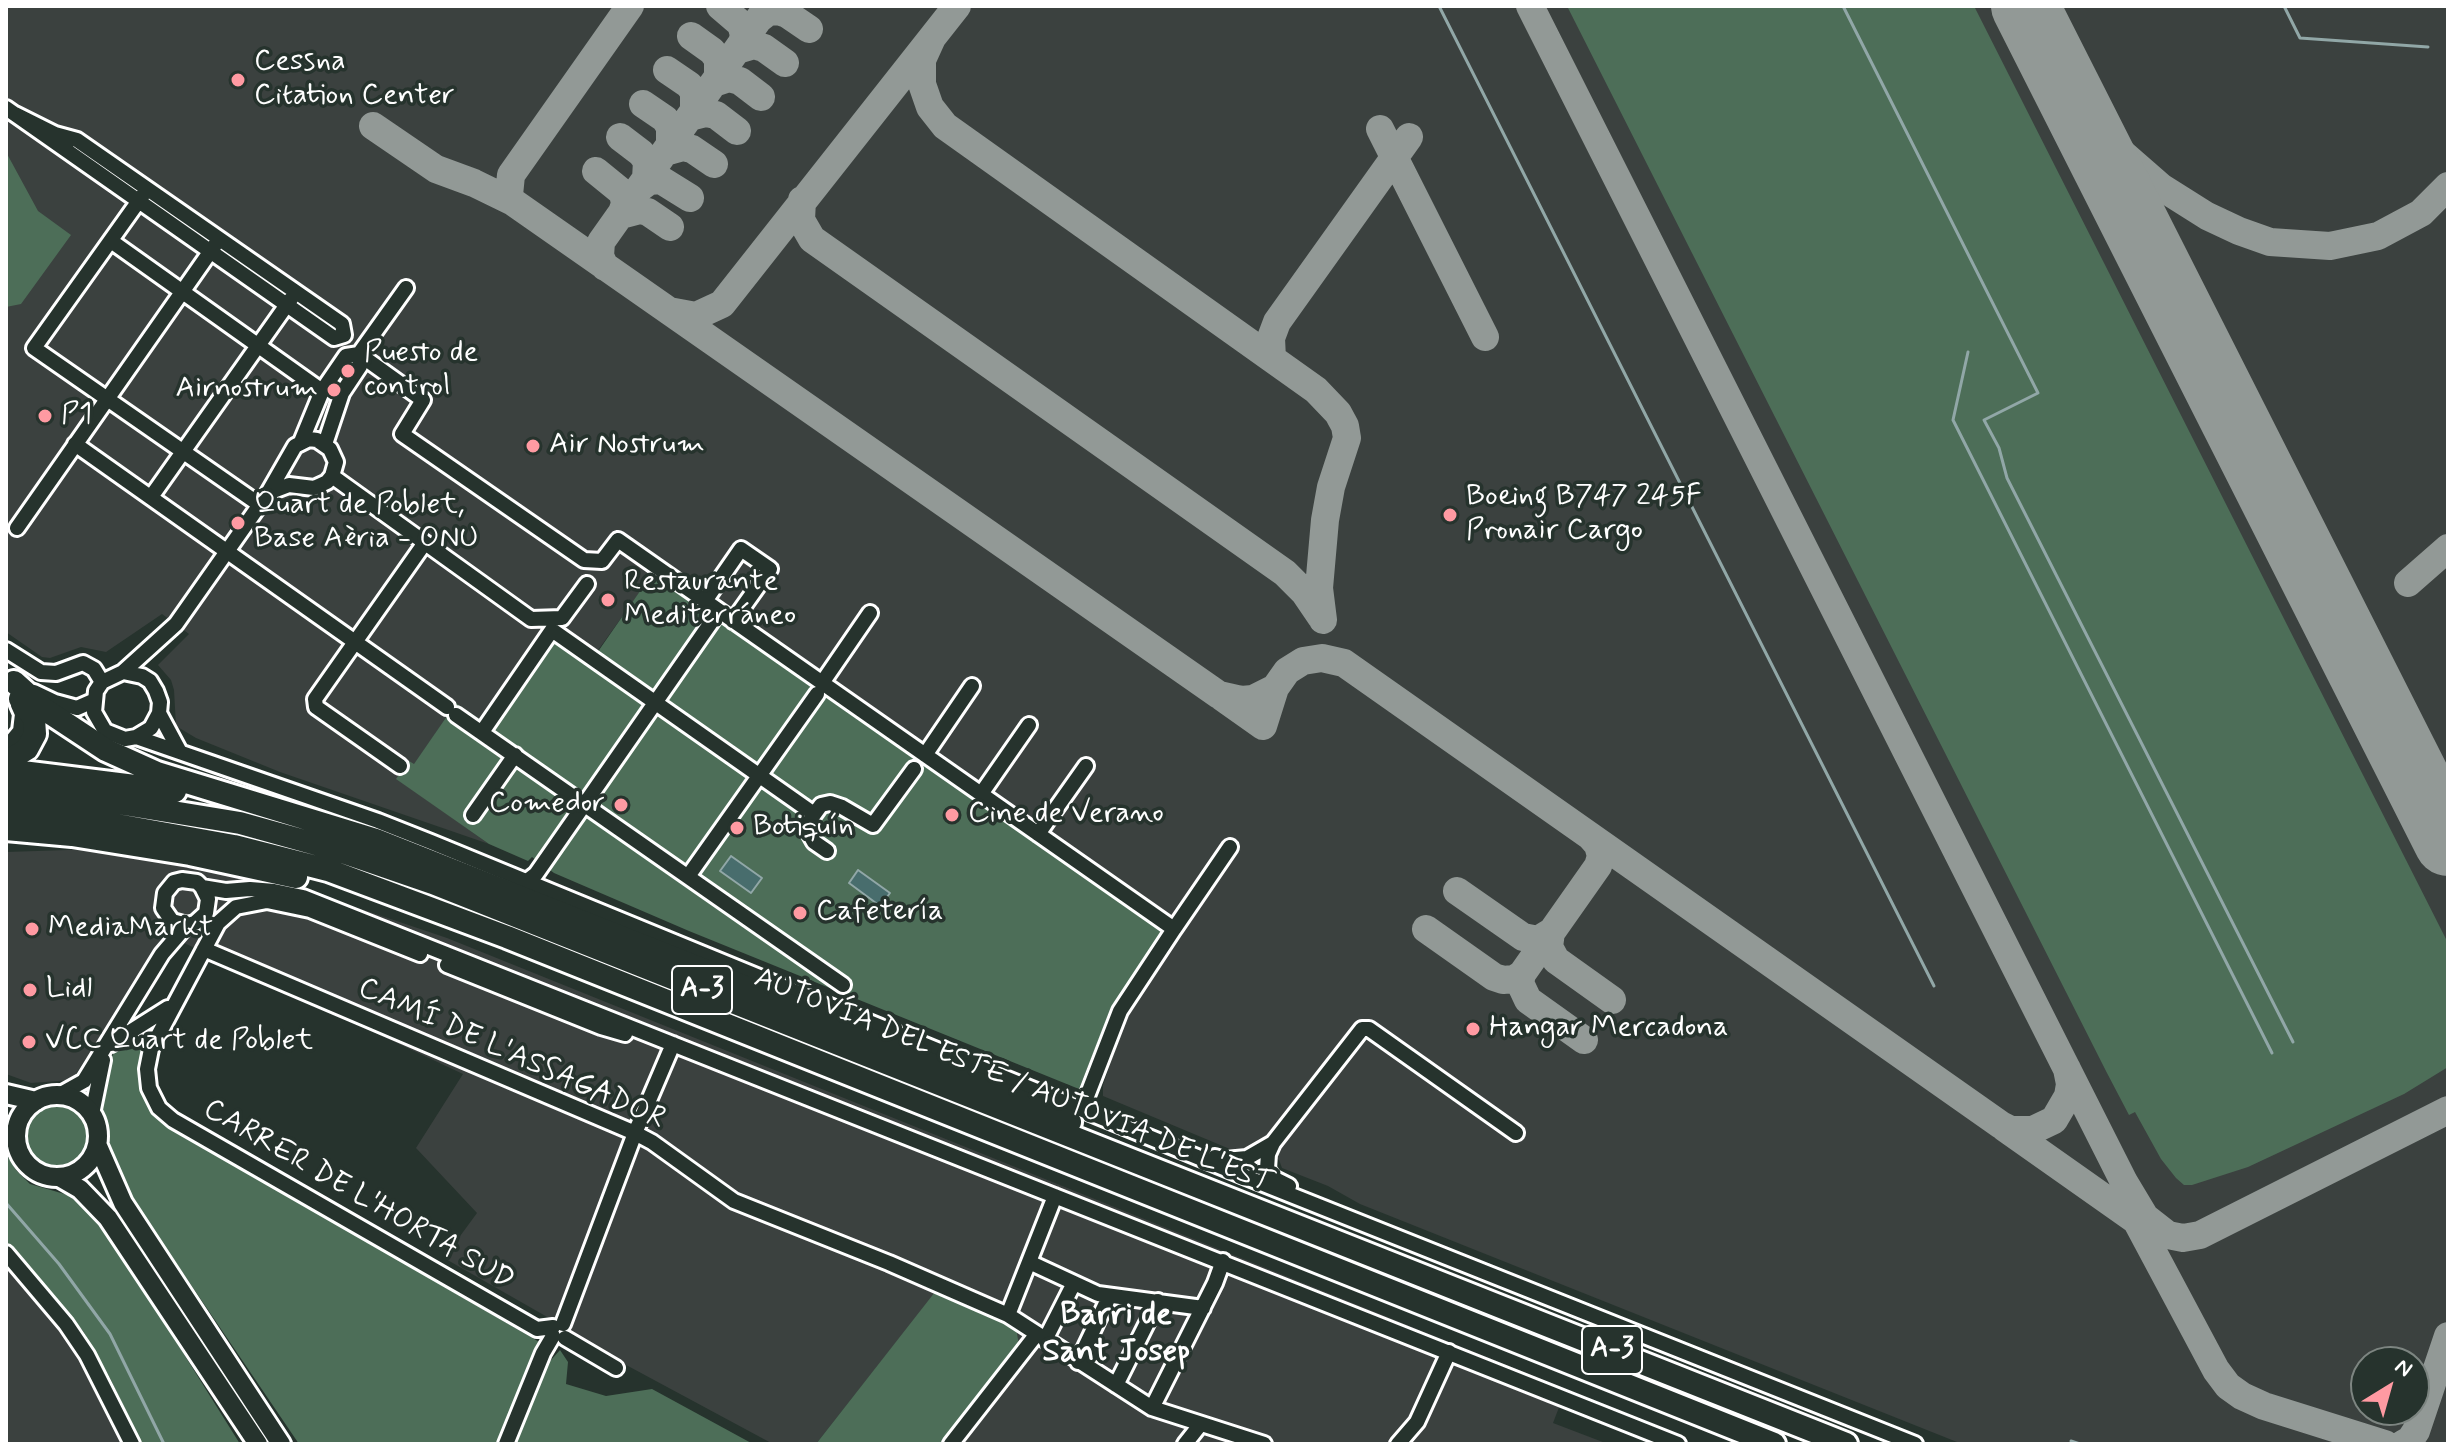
<!DOCTYPE html>
<html>
<head>
<meta charset="utf-8">
<style>
  body { margin:0 }
  #map { position:relative; width:2454px; height:1450px; overflow:hidden; background:#26332d; font-family:Mynerve,sans-serif }
  canvas { display:block }
  .frame { position:absolute; inset:0; border:8px solid #fff; pointer-events:none }
  .north { position:absolute; left:2350px; top:1346px; width:80px; height:80px; box-sizing:border-box; background:#26332d; border:2px solid #7d8581; border-radius:50%; rotate:37deg; font-size:22px; font-weight:700; line-height:32px; text-align:center; color:#fff }
  .north::after { content:''; display:block; margin:auto; width:28px; height:36px; background:#ff9aa2; clip-path:polygon(50% 0,100% 100%,50% 72%,0 100%) }
</style>
</head>
<body>
<div id="map">
<canvas width="2454" height="1450"></canvas>
<div class="frame"></div>
<div class="north">N</div>
</div>
<script>
const ctx = document.querySelector('canvas').getContext('2d');
ctx.lineJoin = 'round';
function fillPath(path, color) { ctx.fillStyle = color; ctx.fill(path, 'evenodd'); }
const poly = rows => new Path2D(rows.map(r => 'M' + r).join(''));
function strokePath(path, color, width, dash) { ctx.strokeStyle = color; ctx.lineWidth = width; ctx.lineCap = dash ? 'butt' : 'round'; ctx.setLineDash(dash || []); ctx.stroke(path); }
function write(font, color, halo, rows, align = 'center') {
  ctx.font = font + ' Mynerve,sans-serif'; ctx.lineWidth = 7; ctx.setLineDash([]); ctx.textBaseline = 'middle'; ctx.strokeStyle = halo; ctx.fillStyle = color; for (const [text, x, y, turn = 0] of rows) {
    ctx.save(); ctx.translate(x, y); ctx.rotate((+turn || 0) * Math.PI / 180); ctx.textAlign = isNaN(turn) ? turn : align; if (halo) ctx.strokeText(text, 0, 0); ctx.fillText(text, 0, 0); ctx.restore();
  }
}
const built = poly([
  [6,6,2448,6,2448,1444,1962,1444,1360,1204,1328,1186,1282,1168,1279,1160,1268,1154,1237,1152,1103,1096,1103,1085,1127,1016,1112,1006,1165,931,650,578,596,653,550,621,481,720,456,703,414,765,397,779,489,844,280,772,196,738,176,726,174,690,171,680,158,665,189,634,162,614,106,652,81,647,50,658,42,657,6,632],
  [2366,1362,2414,1362,2414,1410,2366,1410],
  [98,849,269,878,447,938,1566,1389,1553,1423,1608,1444,947,1444,936,1292,816,1444,773,1444,576,1338,549,1318,444,1258,477,1213,416,1148,463,1074,167,935,72,1080,31,1083,6,1074,6,852],
  [6,1265,72,1341,123,1444,6,1444]
]);
const green = poly([
  [1567,6,1974,6,2448,943,2448,1067,2404,1094,2248,1167,2192,1185,2184,1185,2176,1178,2161,1159,2135,1112,2129,1115,2107,1073],
  [6,152,38,211,71,235,21,304,6,307],
  [654,571,1166,930,1112,1006,1079,1089,689,931,554,873,532,857,528,861,489,844,396,779,409,761,414,764,456,703,481,720,550,621,597,653],
  [161,1024,146,1053,165,1124,541,1343,501,1444,299,1444,128,1192,111,1155,101,1105,104,1074,115,1050],
  '23 1136a34 34 0 1 1 68 0a34 34 0 1 1-68 0Z',
  [6,1154,16,1170,30,1184,68,1195,83,1203,97,1215,240,1444,141,1444,111,1380,83,1331,6,1241],
  [935,1292,1016,1328,1020,1351,947,1444,816,1444],
  [560,1350,568,1362,566,1384,606,1396,652,1389,753,1444,513,1444,542,1370]
]);
const water = poly([
  [731,856,762,878,751,893,720,871,731,856],
  [858,870,890,893,880,906,849,883,858,870]
]);
const stream = poly([
  [1439,6,1934,986],
  [1843,6,2038,393,1984,420,1999,448,2007,478,2293,1042],
  [2284,6,2300,38,2428,47],
  [1968,352,1953,420,2272,1053],
  [6,1203,59,1264,110,1334,164,1444],
  [2071,1441,2080,1444]
]);
const taxiway = poly([
  [720,6,741,24,744,35,742,43],
  [1530,6,2124,1182,2145,1217,2168,1235,2183,1238,2200,1235,2448,1110],
  [759,19,768,12,778,11,787,14,809,29],
  [691,36,712,51,718,59,718,77],
  [932,38,922,60,922,84,930,107,945,126,1316,390,1338,413,1345,426,1347,438,1331,487,1325,520,1319,588,1323,620],
  [737,50,754,45,764,48,785,63],
  [667,70,689,85,694,92,694,110],
  [714,83,729,78,740,81,761,97],
  [2069,93,2106,139,2161,187,2207,216,2239,231,2270,242,2330,246,2378,236,2421,213,2448,186],
  [643,104,665,119,670,127,670,145],
  [690,117,706,113,716,115,737,131],
  [373,126,436,169,474,183,513,202,1219,695,1241,700,1253,699,1275,688,1287,671,1303,661,1322,658,1344,663,2001,1125,2011,1130,2033,1130,2054,1120,2068,1096,2070,1084,2067,1069],
  [1380,129,1485,337],
  [620,137,641,153,647,161,646,179],
  [665,152,683,147,692,149,714,164],
  [596,171,623,193,625,204,621,215],
  [641,187,649,181,661,180,690,198],
  [802,200,801,220,812,239,1285,573,1304,592,1321,617],
  [513,202,509,195,511,175,630,6],
  [621,215,640,210,648,212,670,227],
  [605,267,600,256,601,242,768,6],
  [669,311,696,316,722,304,957,6],
  [1272,359,1271,338,1277,322,1409,137],
  [2408,583,2448,548],
  [1222,697,1263,726,1275,688],
  [2411,769,2448,823],
  [1457,891,1523,937,1538,940,1551,932],
  [1426,929,1494,977,1503,980,1514,979,1522,974,1598,866,1601,856,1598,845,1591,837],
  [1551,932,1549,947,1556,960,1612,1000],
  [1522,974,1520,983,1528,1000,1584,1040],
  [2005,1128,2144,1226],
  [2137,1222,2216,1370,2228,1386,2242,1396,2264,1406,2385,1444],
  [2403,1444,2410,1440,2416,1431,2448,1336]
]);
const runway = poly([
  [2025,6,2448,842]
]);
const minor = poly([
  [6,108,334,338,344,335,342,324,77,140,55,134,15,114],
  [143,195,34,348,260,505],
  [111,241,322,391],
  [301,442,322,391,346,356,359,354,423,400,402,434,584,560,602,561,618,540,1174,929,1230,847],
  [75,444,447,707],
  [325,444,342,393,360,366,359,354,406,288],
  [332,476,531,619,562,618,587,584],
  [151,497,291,299],
  [17,528,215,245],
  [705,601,741,549,770,569,733,621],
  [6,650,41,672,56,673,83,663,94,669,102,682],
  [123,672,142,676,150,681,156,691,160,702,159,713,151,728,136,737,125,739,105,731,94,712,96,691,102,682,123,672,176,624,268,493,295,446,309,439,317,440,330,449,336,462,332,476,327,482,314,488,289,485,268,493],
  [822,683,870,613],
  [34,692,55,702,77,708,93,701],
  [159,713,180,752],
  [456,715,843,985],
  [482,732,552,630,814,814],
  [136,737,378,821,431,842,1241,1175,1915,1444],
  [6,748,20,731,22,714,18,705],
  [925,755,972,686],
  [400,766,316,707,315,699,424,544],
  [981,794,1029,725],
  [473,815,515,755],
  [1038,834,1086,766],
  [827,851,814,842,809,833,808,823,821,805,830,803,842,807,873,825,914,769],
  [689,875,817,694],
  [527,881,536,874,719,611],
  [202,887,226,891,250,889,274,891,303,897,1678,1444],
  [204,949,635,1133,652,1142,734,1201,889,1263,1008,1315,1152,1408,1264,1444],
  [420,954,310,910,267,901,236,907,218,923,151,1049,147,1069,149,1088,159,1108,173,1120,537,1329,553,1327],
  [447,965,601,1027,625,1034],
  [111,1044,168,1008],
  [59,1095,84,1081,162,954,187,925,195,923,206,913,208,899,202,887,197,882,182,880,174,882,165,893,163,908,172,921,187,925],
  [1082,1109,1120,1011,1174,929],
  [92,1114,103,1060],
  [1215,1157,1225,1160,1247,1158,1273,1143],
  [1289,1186,1273,1178,1267,1169,1268,1154,1273,1143,1362,1029,1369,1029,1516,1133],
  [6,1253,66,1324,87,1355,132,1444],
  [1029,1262,1098,1294,1203,1308],
  [1008,1315,1055,1196],
  [563,1324,635,1133,673,1044],
  [565,1338,616,1368],
  [1045,1340,1074,1283],
  [1078,1362,1109,1297],
  [1116,1385,1158,1301],
  [1152,1408,1215,1283,1223,1261],
  [506,1444,543,1353,553,1336],
  [951,1444,1036,1335],
  [1185,1444,1200,1425],
  [1398,1444,1417,1422,1449,1352]
]);
const major = poly([
  [6,1094,36,1101],
  '16 1136a41 41 0 1 1 82 0a41 41 0 1 1-82 0Z',
  [98,1146,123,1203,281,1444],
  [61,1178,80,1189,108,1218,258,1444]
]);
const highway = poly([
  [14,682,44,709,106,750,157,773,376,840,702,969,1070,1122],
  [6,762,27,749,35,734,34,719,20,699],
  [6,770,175,791],
  [6,791,81,797,240,823,337,850,433,883,1846,1444],
  [6,813,78,818,234,846,328,870,507,937,1774,1444],
  [6,829,72,835,190,854,296,877]
]);
const markers = [
  [238,80,8,"#ff9aa2"],
  [348,371,8,"#ff9aa2"],
  [334,390,8,"#ff9aa2"],
  [45,416,8,"#ff9aa2"],
  [533,446,8,"#ff9aa2"],
  [1450,515,8,"#ff9aa2"],
  [238,523,8,"#ff9aa2"],
  [608,600,8,"#ff9aa2"],
  [621,805,8,"#ff9aa2"],
  [952,815,8,"#ff9aa2"],
  [737,828,8,"#ff9aa2"],
  [800,913,8,"#ff9aa2"],
  [32,929,8,"#ff9aa2"],
  [30,990,8,"#ff9aa2"],
  [1473,1029,8,"#ff9aa2"],
  [29,1042,8,"#ff9aa2"]
];
const shields = [
  [702,990,60],
  [1612,1350,60]
];
const shieldNames = [
  ["A-3",702,990],
  ["A-3",1612,1350]
];
const poiNames = [
  ["Cessna",254,63],
  ["Citation Center",254,97],
  ["Puesto de",364,354],
  ["control",364,388],
  ["Airnostrum",318,390,"right"],
  ["P1",61,416],
  ["Air Nostrum",549,446],
  ["Boeing B747 245F",1466,498],
  ["Pronair Cargo",1466,532],
  ["Quart de Poblet,",254,506],
  ["Base Aèria - ONU",254,540],
  ["Restaurante",624,583],
  ["Mediterráneo",624,617],
  ["Comedor",605,805,"right"],
  ["Cine de Verano",968,815],
  ["Botiquín",753,828],
  ["Cafetería",816,913],
  ["MediaMarkt",48,929],
  ["Lidl",46,990],
  ["Hangar Mercadona",1489,1029],
  ["VCC Quart de Poblet",45,1042]
];
const streetNames = [
  ["CAMÍ DE L'ASSAGADOR",511,1055,24],
  ["AUTOVÍA DEL ESTE / AUTOVIA DE L'EST",1013,1082,22],
  ["CARRER DE L'HORTA SUD",358,1196,30]
];
const neighbourhoodNames = [
  ["Barri de",1116,1316],
  ["Sant Josep",1116,1353]
];
fillPath(built, '#3b413f');
fillPath(green, '#4d6e58');
fillPath(water, '#486d6d');
strokePath(water, '#91a7a7', 2);
strokePath(stream, '#91a7a7', 3);
strokePath(taxiway, '#929996', 28);
strokePath(runway, '#929996', 68);
strokePath(minor, '#fff', 20);
strokePath(major, '#fff', 24);
strokePath(highway, '#fff', 28);
strokePath(minor, '#26332d', 14);
strokePath(major, '#26332d', 18);
strokePath(highway, '#26332d', 22);
for (const [x, y, r, color] of markers) { const dot = new Path2D(); dot.arc(x, y, r, 0, 2 * Math.PI); ctx.fillStyle = color; ctx.fill(dot); strokePath(dot, '#26332d', 3); }
for (const [x, y, w] of shields) { const box = new Path2D(); box.roundRect(x - w / 2, y - 24, w, 48, 6); ctx.fillStyle = '#26332d'; ctx.fill(box); strokePath(box, '#fff', 2); }
write('bold 28px', '#fff', null, shieldNames);
write('30px', '#fff', '#26332d', poiNames, 'left');
write('30px', '#fff', '#26332d', streetNames);
write('bold 32px', '#fff', '#26332d', neighbourhoodNames);
</script>
</body>
</html>
